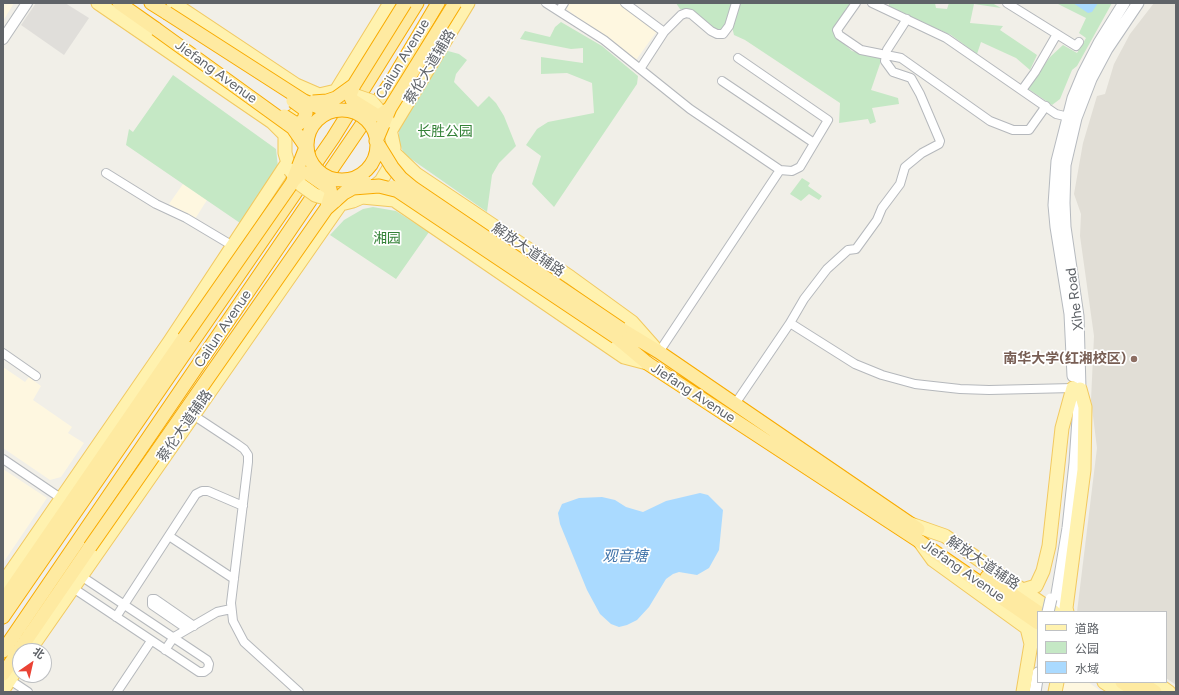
<!DOCTYPE html>
<html>
<head>
<meta charset="utf-8">
<style>
  body { margin:0 }
  #map { position:relative; width:1179px; height:695px; overflow:hidden; background:#f1efe8; font-family:Figtree,"Noto Sans SC",sans-serif }
  canvas { display:block }
  .frame { position:absolute; inset:0; border:4px solid #5f6368; pointer-events:none }
  .legend { position:absolute; left:1037px; top:611px; width:130px; height:72px; box-sizing:border-box; background:#fff; border:1px solid #bfc1c3; margin:0; padding:5px 7px; list-style:none; font-size:12px; color:#5f6368 }
  .legend li { display:flex; align-items:center; gap:8px; height:20px }
  .legend b { width:20px; border:1px solid #bfc1c3 }
  .north { position:absolute; left:12px; top:643px; width:40px; height:40px; box-sizing:border-box; background:#fff; border:1px solid #bfc1c3; border-radius:50%; rotate:34deg; font-size:11px; font-weight:700; line-height:16px; text-align:center; color:#5f6368 }
  .north::after { content:''; display:block; margin:auto; width:14px; height:18px; background:#ea4335; clip-path:polygon(50% 0,100% 100%,50% 72%,0 100%) }
</style>
</head>
<body>
<div id="map">
<canvas width="1179" height="695"></canvas>
<div class="frame"></div>
<ul class="legend">
<li><b style="height:5px;background:#fff2af"></b>道路</li>
<li><b style="height:11px;background:#c5e8c5"></b>公园</li>
<li><b style="height:11px;background:#aadaff"></b>水域</li>
</ul>
<div class="north">北</div>
</div>
<script>
const ctx = document.querySelector('canvas').getContext('2d');
ctx.lineJoin = 'round';
function fillPath(path, color) { ctx.fillStyle = color; ctx.fill(path, 'evenodd'); }
const poly = rows => new Path2D(rows.map(r => 'M' + r).join(''));
function strokePath(path, color, width, dash) { ctx.strokeStyle = color; ctx.lineWidth = width; ctx.lineCap = dash ? 'butt' : 'round'; ctx.setLineDash(dash || []); ctx.stroke(path); }
function write(font, color, halo, rows, align = 'center') {
  ctx.font = font + ' Figtree,"Noto Sans SC",sans-serif'; ctx.lineWidth = 3.5; ctx.setLineDash([]); ctx.textBaseline = 'middle'; ctx.strokeStyle = halo; ctx.fillStyle = color; for (const [text, x, y, turn = 0] of rows) {
    ctx.save(); ctx.translate(x, y); ctx.rotate((+turn || 0) * Math.PI / 180); ctx.textAlign = isNaN(turn) ? turn : align; if (halo) ctx.strokeText(text, 0, 0); ctx.fillText(text, 0, 0); ctx.restore();
  }
}
const commercial = poly([
  [3,3,14,3,3,21],
  [569,3,618,3,657,31,636,60,565,8],
  [183,184,207,200,195,219,169,204],
  [3,367,25,382,29,377,41,386,33,400,72,427,68,433,84,443,61,477,50,480,3,448],
  [3,469,47,498,3,563],
  [1063,682,1088,682,1102,692,1061,692]
]);
const industrial = poly([
  [36,3,65,3,89,18,64,55,21,25]
]);
const education = poly([
  [1154,3,1176,3,1176,685,1166,678,1166,612,1077,612,1097,448,1091,400,1094,336,1080,236,1081,214,1074,194,1083,143,1097,96,1105,94,1114,64,1130,34]
]);
const green = poly([
  [676,3,732,3,730,16,724,28,719,30,713,28,694,11,680,9],
  [739,3,854,3,835,29,834,35,852,51,882,58,871,90,898,98,899,104,872,108,876,122,870,124,868,119,839,123,840,103,745,40,734,35,732,27],
  [889,3,935,3,936,8,947,9,949,3,992,3,1001,8,974,4,970,23,1003,26,1000,30,1037,55,1030,70,1016,58,981,42,977,54,951,35,889,7],
  [1056,3,1112,3,1077,66,1072,70,1060,99,1052,105,1027,88,1050,57,1063,45,1077,53,1086,38,1079,33,1086,18],
  [561,22,602,46,638,76,637,84,554,207,532,184,541,156,526,145,537,129,548,122,594,113,592,83,567,73,541,74,541,57,583,63,583,48,571,49,520,39,525,31,550,37,555,27],
  [448,51,459,54,467,60,456,74,454,82,478,107,489,96,496,103,504,116,516,146,499,163,492,175,487,212,404,154,399,142,399,129,445,52],
  [173,75,276,149,278,167,240,223,126,145,129,129,133,132],
  [802,178,810,183,808,186,822,196,819,200,809,194,801,201,790,194],
  [373,207,396,211,429,232,396,279,330,235,344,220,363,209]
]);
const water = poly([
  [1073,3,1098,3,1092,12,1088,13],
  [700,493,708,495,723,510,719,550,709,568,697,575,679,572,673,574,666,579,649,607,637,620,627,625,619,627,611,624,600,614,587,590,560,524,558,513,562,504,579,498,602,497,615,500,626,507,643,512,666,501]
]);
const minor = poly([
  [546,3,604,40,690,109,780,170,659,352],
  [625,3,664,32],
  [856,3,837,30,839,35,861,50,901,58,990,121,1013,130,1029,130,1046,106],
  [872,3,946,38,1056,114,1073,118],
  [1007,3,1076,46,1079,42],
  [559,11,564,3],
  [738,58,828,120,800,167,792,171,780,170],
  [640,69,664,32,681,15,686,13,691,14,711,31,717,34,723,34,729,26,736,3],
  [722,81,814,143],
  [1022,90,1035,72,1057,34],
  [106,173,156,204,186,218,233,246],
  [790,323,855,364,882,375,915,384,960,389,989,390,1073,388],
  [3,353,36,376],
  [735,404,790,323,804,299,827,269,848,250,856,249,877,220,882,208,900,184,905,167,922,153,939,144,940,141,920,94,911,78,893,72,885,61,887,50,907,19],
  [193,415,237,444,244,449,248,455,248,462,231,603,233,621,244,642,299,692],
  [3,459,62,499],
  [169,536,234,579],
  [73,588,199,672,204,672,208,669,209,664,207,660,81,576],
  [116,617,196,494,202,491,208,491,243,506],
  [187,629,152,605,152,599,155,599,194,626],
  [165,650,174,637,217,612,231,609],
  [10,680,28,692],
  [117,692,151,641]
]);
const tertiary = poly([
  [3,39,27,3]
]);
const secondary = poly([
  [1073,376,1070,314,1056,227,1054,205,1057,161,1073,98,1083,74,1099,43,1124,3],
  [1054,612,1068,528,1075,463,1080,389,1078,316,1065,227,1064,203,1065,165,1076,118,1091,79,1107,49,1138,3],
  [1035,692,1038,673]
]);
const primary = poly([
  [98,3,272,122,285,135],
  [173,3,296,85,319,95],
  [336,91,390,3],
  [391,130,468,3],
  [393,152,416,174,570,277,632,322,655,348],
  [290,170,285,153,285,135,292,118,303,104,319,95,336,91,345,92],
  [362,197,394,200,624,357,647,363],
  [335,201,345,203,353,201,362,197,381,181,390,166,394,148,389,124],
  [908,523,945,536,1054,612],
  [920,542,933,560,1038,636],
  [3,583,170,341,288,162],
  [1023,590,1036,586,1043,571,1049,546,1062,428,1073,388],
  [1067,612,1066,608,1084,470,1085,407,1080,389],
  [29,651,342,202],
  [1104,682,1119,692],
  [1155,682,1169,692],
  [3,690,20,664],
  [1023,692,1031,644,1027,628],
  [1055,692,1057,682]
]);
const trunk = poly([
  [119,3,156,29],
  [151,3,167,13],
  [621,329,659,352,918,529],
  [616,337,647,363,919,541,1038,623],
  [987,577,1038,612],
  [3,601,184,338],
  [3,617,333,138,417,3],
  [3,651,391,82,438,3],
  [3,674,90,547],
  [1122,682,1137,692],
  [1140,682,1155,692]
]);
const secondaryBridge = poly([
  [1048,612,1051,599]
]);
const primaryBridge = poly([
  [345,92,371,101,388,121],
  [290,170,301,185,315,195,335,201]
]);
const trunkBridge = poly([
  [455,3,390,108,376,141,392,167,401,178,413,188,621,329],
  [167,13,304,101,323,109,335,109],
  [156,29,293,128,306,147,292,183,184,338],
  [354,85,350,95,352,100,376,115,381,115,390,108],
  [313,102,327,101,336,98,354,85,405,3],
  '307 145a35 35 0 1 1 70 0a35 35 0 1 1-70 0Z',
  [284,116,295,123,300,123,304,119,306,113,304,109,293,101],
  [343,180,365,182],
  [293,181,301,173,307,173,330,189,331,194,327,207],
  [392,187,616,337],
  [90,547,326,209,344,193,353,188,379,186,399,191]
]);
const markers = [
  [1134,359,4,"#8d6e63"]
];
const streetNames = [
  ["Cailun Avenue",403,59,-59],
  ["蔡伦大道辅路",430,67,-59],
  ["Jiefang Avenue",216,72,36],
  ["解放大道辅路",528,250,34],
  ["Xihe Road",1075,299,-97],
  ["Cailun Avenue",223,329,-56],
  ["Jiefang Avenue",693,393,33],
  ["蔡伦大道辅路",185,426,-55],
  ["解放大道辅路",983,563,34],
  ["Jiefang Avenue",963,571,35]
];
const parkNames = [
  ["长胜公园",445,132],
  ["湘园",387,239]
];
const educationNames = [
  ["南华大学(红湘校区)",1126,359]
];
const waterNames = [
  ["观音塘",625,557]
];
fillPath(commercial, '#fef7e0');
fillPath(industrial, '#e0deda');
fillPath(education, '#e1ded6');
fillPath(green, '#c5e8c5');
fillPath(water, '#aadaff');
strokePath(minor, '#b5b8bc', 10);
strokePath(tertiary, '#b5b8bc', 12);
strokePath(secondary, '#b6babf', 13);
strokePath(primary, '#f2c960', 15);
strokePath(trunk, '#f9ab00', 15);
strokePath(minor, '#fff', 8);
strokePath(tertiary, '#fff', 10);
strokePath(secondary, '#fff', 11);
strokePath(primary, '#fff2af', 13);
strokePath(trunk, '#feeaa1', 13);
strokePath(secondaryBridge, '#b6babf', 13, []);
strokePath(primaryBridge, '#f2c960', 15, []);
strokePath(trunkBridge, '#f9ab00', 15, []);
strokePath(secondaryBridge, '#fff', 11);
strokePath(primaryBridge, '#fff2af', 13);
strokePath(trunkBridge, '#feeaa1', 13);
for (const [x, y, r, color] of markers) { const dot = new Path2D(); dot.arc(x, y, r, 0, 2 * Math.PI); ctx.fillStyle = color; ctx.fill(dot); strokePath(dot, '#fff', 1.5); }
write('14px', '#5f6368', '#fff', streetNames);
write('14px', '#348238', '#fff', parkNames);
write('bold 14px', '#785e54', '#fff', educationNames, 'right');
write('italic 15px', '#4174aa', '#fff', waterNames);
</script>
</body>
</html>
